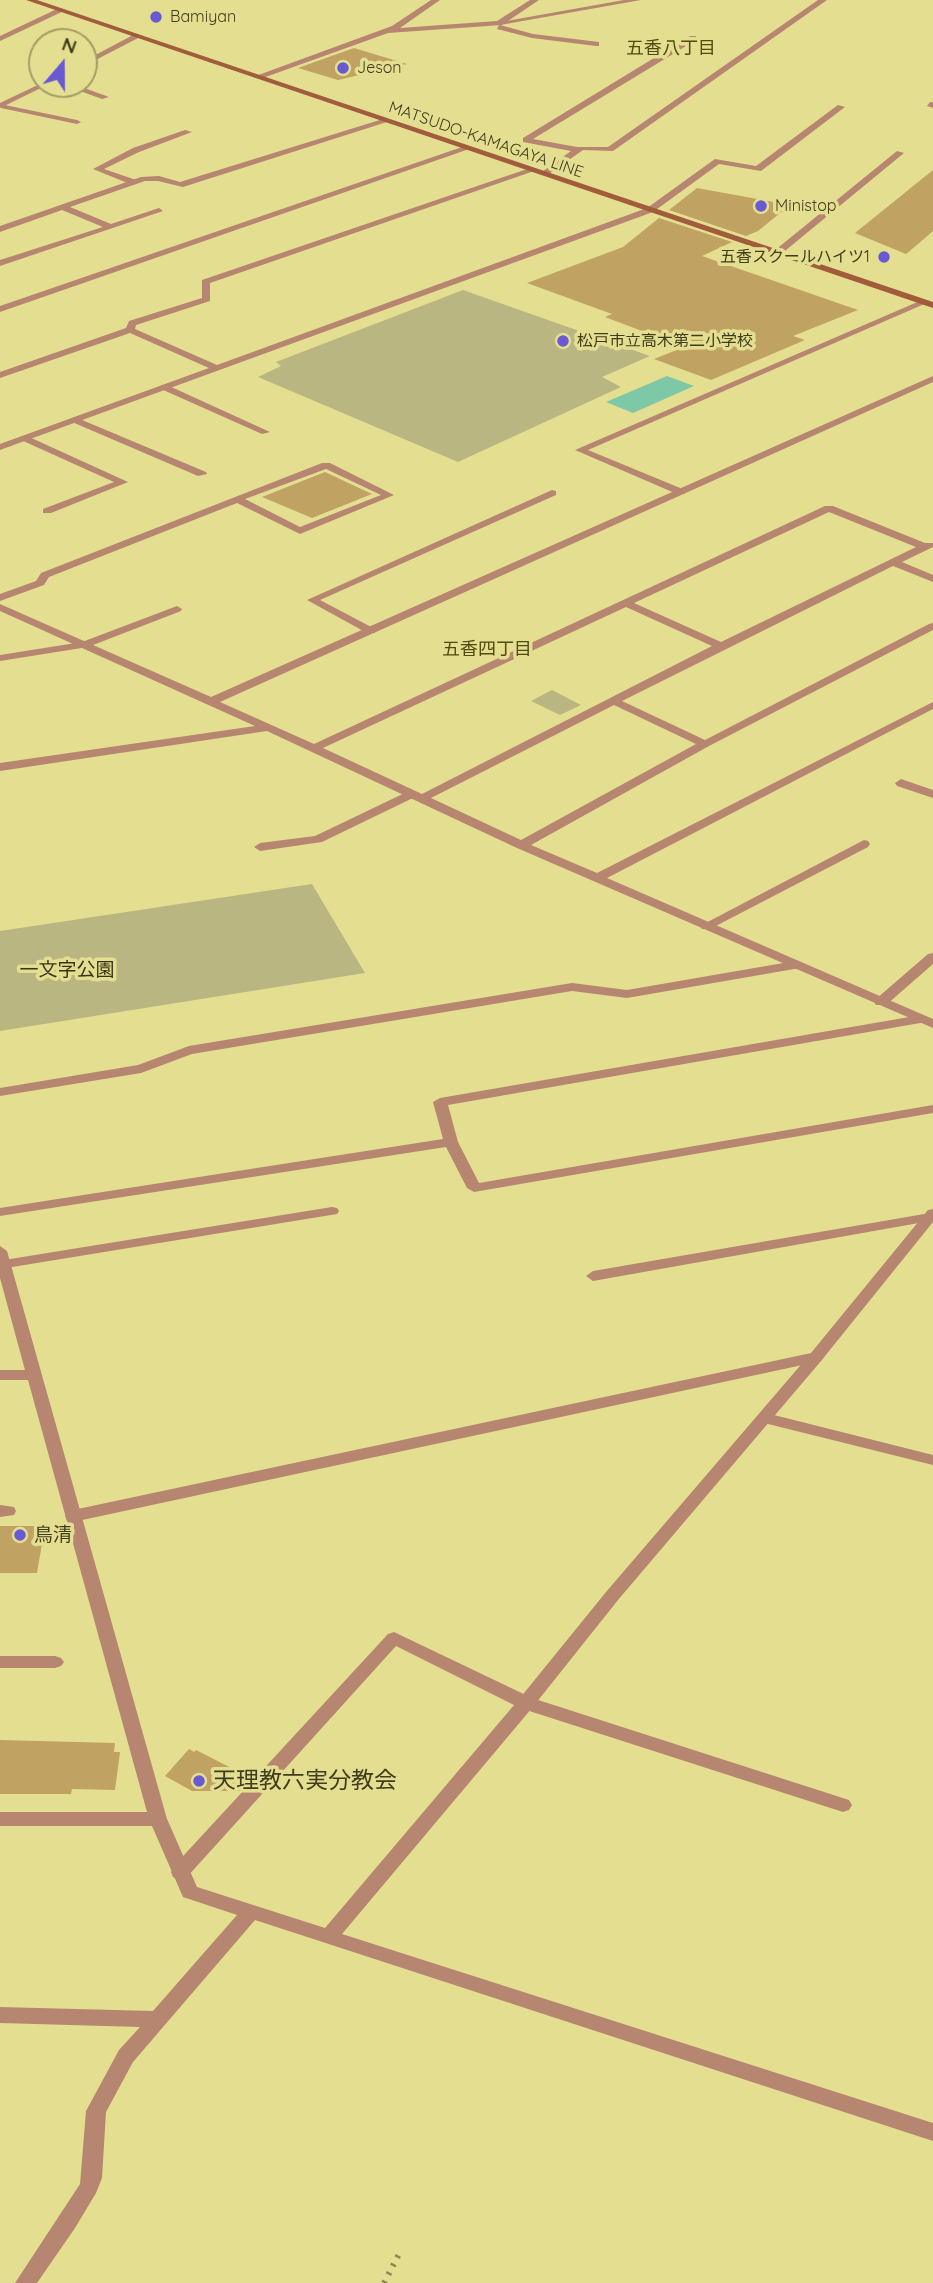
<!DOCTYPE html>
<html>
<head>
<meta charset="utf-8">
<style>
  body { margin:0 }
  #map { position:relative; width:933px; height:2283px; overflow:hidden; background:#e4de91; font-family:Quicksand,sans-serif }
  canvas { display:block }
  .north { position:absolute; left:28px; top:28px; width:70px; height:70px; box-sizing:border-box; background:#e4de91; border:2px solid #a29e63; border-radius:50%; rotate:20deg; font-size:19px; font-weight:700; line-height:28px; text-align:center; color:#403d1d }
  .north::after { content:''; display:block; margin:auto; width:24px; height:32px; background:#695ad3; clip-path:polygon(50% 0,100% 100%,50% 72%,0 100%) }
</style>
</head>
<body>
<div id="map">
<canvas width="933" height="2283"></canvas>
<div class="north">N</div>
</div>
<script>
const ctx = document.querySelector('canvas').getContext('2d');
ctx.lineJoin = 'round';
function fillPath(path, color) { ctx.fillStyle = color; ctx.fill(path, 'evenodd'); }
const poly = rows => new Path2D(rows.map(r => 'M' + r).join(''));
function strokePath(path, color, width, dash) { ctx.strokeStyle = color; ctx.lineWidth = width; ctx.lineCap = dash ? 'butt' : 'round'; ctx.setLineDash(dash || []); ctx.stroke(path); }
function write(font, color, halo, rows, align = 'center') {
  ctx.font = font + ' Quicksand,"Noto Sans JP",sans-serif'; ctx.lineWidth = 7; ctx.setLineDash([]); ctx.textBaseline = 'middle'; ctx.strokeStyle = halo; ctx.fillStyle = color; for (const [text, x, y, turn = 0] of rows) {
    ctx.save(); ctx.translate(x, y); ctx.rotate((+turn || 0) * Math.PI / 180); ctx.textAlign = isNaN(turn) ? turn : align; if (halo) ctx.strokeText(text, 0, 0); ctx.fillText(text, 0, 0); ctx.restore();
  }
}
const green = poly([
  [463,290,650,356,602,377,621,387,458,462,258,377,281,366,276,362],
  [552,690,581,705,560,715,531,701],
  [312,884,365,973,0,1031,0,931]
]);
const water = poly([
  [667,376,694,386,633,413,606,402]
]);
const building = poly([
  [354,48,407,64,338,80,298,68],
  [933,170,933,231,918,244,906,254,855,233],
  [697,188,790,205,758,231,746,236,669,210],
  [659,218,732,242,702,256,858,310,793,336,805,340,711,380,654,359,684,347,605,317,612,314,527,283,623,247],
  [325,472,372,494,312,518,262,497],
  [0,1526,45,1526,37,1573,0,1573],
  [0,1740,115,1743,114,1752,120,1752,115,1790,72,1789,71,1794,0,1794],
  [189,1749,194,1752,196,1750,251,1778,239,1791,192,1791,165,1776]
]);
const path = poly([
  [384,2283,400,2252]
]);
const lane = poly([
  [624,0,641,0,500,25,533,34,599,42,599,46,596,46,532,38,497,29,499,25,495,23,624,0],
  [818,0,827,0,613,151,583,150,546,176,539,174,571,151,523,142,523,138,690,36,696,36,696,40,533,139,577,147,608,147,818,0],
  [61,84,73,84,109,97,102,99,61,84],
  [930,102,933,102,933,108,927,106,930,102],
  [0,104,77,120,81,122,77,124,1,108,0,104],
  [185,130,192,132,139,152,104,169,136,180,136,184,130,184,93,169,133,148,185,130],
  [897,151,904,153,780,255,774,255,774,251,897,151],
  [922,300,929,302,588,450,685,490,685,494,677,494,575,450,922,300],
  [161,385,167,385,270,432,262,434,161,389,161,385],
  [75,417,206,472,207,474,198,476,72,422,70,420,75,417],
  [21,436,27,436,128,482,51,513,43,513,43,509,114,482,21,440,21,436],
  [322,463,330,463,394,495,300,534,237,503,49,577,44,585,0,601,0,594,36,581,41,573,322,463],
  [326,469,381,495,300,527,245,499,326,469],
  [552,490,556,491,556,495,320,600,375,629,375,633,367,633,307,600,552,490],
  [177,606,182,609,181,611,88,647,0,661,0,655,82,642,177,606],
  [901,779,933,790,933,798,897,786,895,783,901,779],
  [411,790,417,794,415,797,322,842,260,851,254,847,260,843,315,836,411,790],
  [864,840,868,841,870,844,868,847,710,929,702,929,700,926,864,840],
  [933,953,933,964,886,1005,876,1005,874,1002,876,999,928,954,933,953],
  [795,961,801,965,800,968,627,998,572,991,192,1054,141,1073,0,1096,0,1088,138,1065,189,1046,572,983,627,990,795,961],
  [921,1015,928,1019,926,1022,448,1105,458,1142,479,1183,933,1105,933,1113,474,1192,467,1188,446,1147,0,1216,0,1208,443,1139,433,1102,440,1098,921,1015],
  [332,1207,337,1208,339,1211,337,1214,0,1269,0,1261,4,1260,332,1207],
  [930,1213,933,1213,933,1221,930,1221,593,1281,586,1276,593,1271,930,1213],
  [816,1352,821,1353,824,1357,821,1361,73,1522,67,1520,65,1516,67,1512,73,1510,816,1352],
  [766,1413,933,1455,933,1465,760,1422,758,1418,760,1414,766,1413],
  [394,1632,532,1698,849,1800,852,1805,849,1810,843,1812,520,1708,396,1646,187,1877,180,1879,173,1877,171,1872,173,1867,388,1634,394,1632],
  [0,1656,55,1656,61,1658,64,1662,61,1666,55,1668,0,1668,0,1656]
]);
const street = poly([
  [431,0,440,0,400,28,497,21,530,0,539,0,502,25,388,33,260,79,253,77,392,26,431,0],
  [59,8,66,10,0,41,0,36,59,8],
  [135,34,142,36,84,66,84,61,135,34],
  [42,83,49,84,0,108,0,103,42,83],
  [838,105,845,107,761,171,719,164,653,212,0,450,0,444,209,368,130,333,0,378,0,372,126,328,129,321,202,298,202,280,530,168,537,170,210,283,210,301,136,325,135,329,217,365,647,208,715,159,756,166,838,105],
  [383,119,390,121,183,187,158,181,145,181,70,207,111,224,159,208,163,211,0,266,0,260,103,227,62,210,0,232,0,226,141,177,159,176,180,182,383,119],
  [465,146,472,148,0,312,0,306,465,146],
  [933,376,933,382,220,702,314,744,825,506,833,506,925,543,933,543,933,547,902,562,933,575,933,582,893,566,622,701,705,740,929,624,933,623,933,630,709,746,531,845,597,873,933,702,933,709,607,878,933,1019,933,1028,517,848,267,731,0,771,0,763,255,726,0,611,0,604,211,697,933,376],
  [829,512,916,547,721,642,634,603,829,512],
  [626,607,712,646,422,794,323,748,626,607],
  [614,705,696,744,521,840,431,798,614,705],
  [933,1209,933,1222,821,1361,618,1600,532,1708,342,1934,933,2123,933,2141,255,1920,133,2062,106,2112,102,2178,96,2193,75,2228,37,2283,15,2283,80,2184,86,2111,119,2050,140,2027,0,2023,0,2007,153,2011,237,1915,183,1897,152,1826,0,1826,0,1812,147,1812,28,1380,0,1380,0,1370,25,1370,0,1278,0,1246,7,1251,167,1819,197,1887,325,1928,520,1698,606,1592,811,1353,928,1210,933,1209],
  [0,1505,14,1507,16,1511,14,1515,0,1517,0,1505]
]);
const secondary = poly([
  [26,0,37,0,933,302,933,308,26,0]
]);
const markers = [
  [156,17,7,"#695ad3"],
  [343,68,7,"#695ad3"],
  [761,206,7,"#695ad3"],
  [884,257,7,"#695ad3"],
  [563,341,7,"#695ad3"],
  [20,1535,7,"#695ad3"],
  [199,1781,7,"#695ad3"]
];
const farPoinames = [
  ["Bamiyan",170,17],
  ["Jeson",357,68],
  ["Ministop",775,206],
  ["五香スクールハイツ1",870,257,"right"],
  ["松戸市立高木第二小学校",577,341]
];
const farStreetnames = [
  ["MATSUDO-KAMAGAYA LINE",486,140,19]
];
const farNeighbourhoodnames = [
  ["五香八丁目",671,49],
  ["五香四丁目",487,650]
];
const parkNames = [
  ["一文字公園",67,970]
];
const poiNames = [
  ["鳥清",34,1535]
];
const nearPoinames = [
  ["天理教六実分教会",213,1781]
];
fillPath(green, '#bab682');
fillPath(water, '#7dc8a7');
fillPath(building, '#c0a262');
strokePath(path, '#8e8954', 6, [2.5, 7]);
fillPath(lane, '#b78671');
fillPath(street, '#b78671');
fillPath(secondary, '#a15c3c');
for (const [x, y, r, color] of markers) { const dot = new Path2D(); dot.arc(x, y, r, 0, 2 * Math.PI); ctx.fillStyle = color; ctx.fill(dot); strokePath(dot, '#e4de91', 2.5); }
write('16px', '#403d1d', '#e4de91', farPoinames, 'left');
write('16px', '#403d1d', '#e4de91', farStreetnames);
write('18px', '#504b0e', '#e4de91', farNeighbourhoodnames);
write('19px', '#373415', '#e4de91', parkNames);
write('19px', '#403d1d', '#e4de91', poiNames, 'left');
write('23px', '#403d1d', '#e4de91', nearPoinames, 'left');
</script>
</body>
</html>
